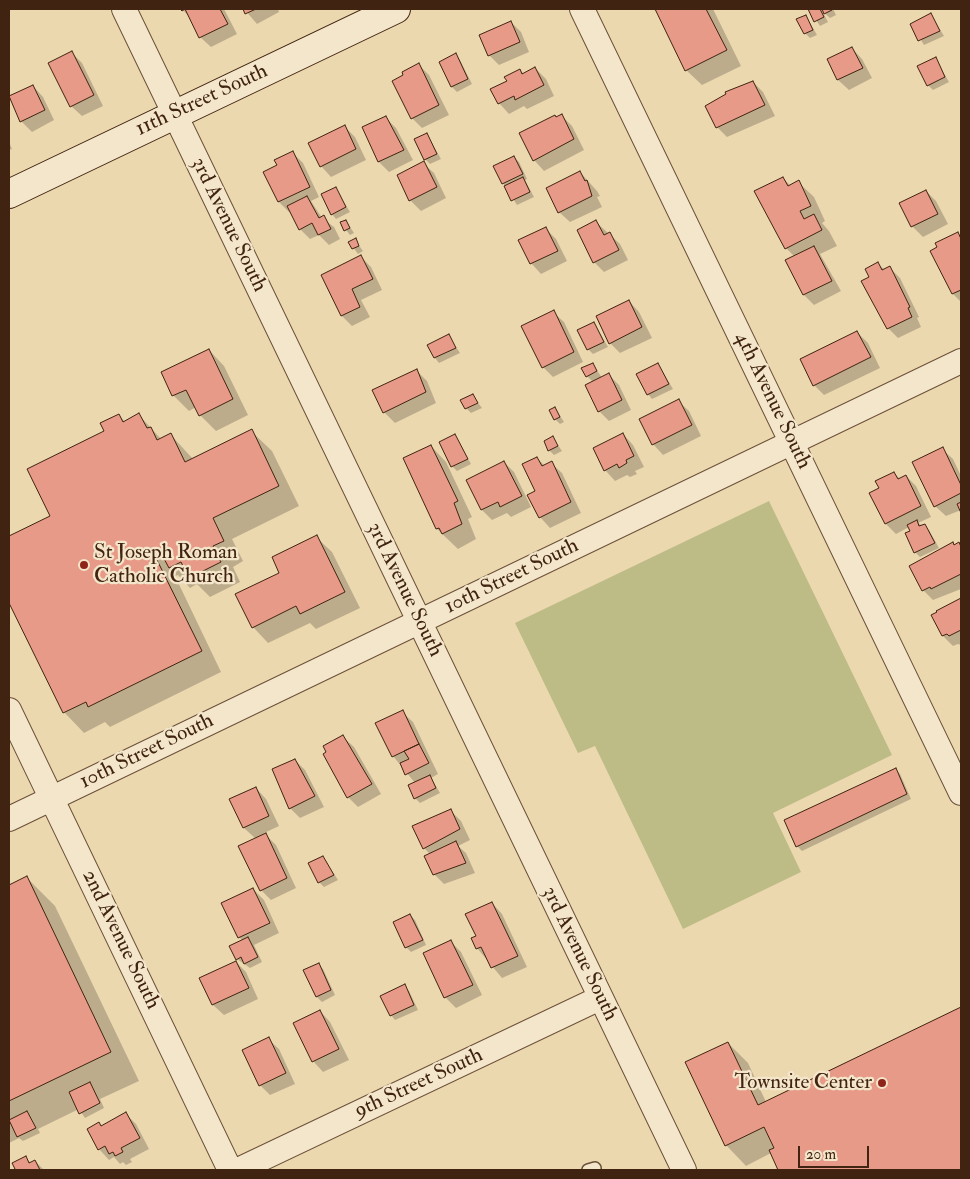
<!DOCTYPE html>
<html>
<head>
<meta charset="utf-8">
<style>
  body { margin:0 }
  #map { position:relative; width:970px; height:1179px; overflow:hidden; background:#ecd8af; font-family:"IM FELL Double Pica",serif }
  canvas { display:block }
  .frame { position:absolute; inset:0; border:10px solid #402310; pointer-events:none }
  .scale { position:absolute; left:798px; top:1146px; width:71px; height:22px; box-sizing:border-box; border:2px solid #402310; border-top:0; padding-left:6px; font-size:15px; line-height:18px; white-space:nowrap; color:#402310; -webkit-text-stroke:4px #f3e6cb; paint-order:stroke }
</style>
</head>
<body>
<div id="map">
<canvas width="970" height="1179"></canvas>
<div class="frame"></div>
<div class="scale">20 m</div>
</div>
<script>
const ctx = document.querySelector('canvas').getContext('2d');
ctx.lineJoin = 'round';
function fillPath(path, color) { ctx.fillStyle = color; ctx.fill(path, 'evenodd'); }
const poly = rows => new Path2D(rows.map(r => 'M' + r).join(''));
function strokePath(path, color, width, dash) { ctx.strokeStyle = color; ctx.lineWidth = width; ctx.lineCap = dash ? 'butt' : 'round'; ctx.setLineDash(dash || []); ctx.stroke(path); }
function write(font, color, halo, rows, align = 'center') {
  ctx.font = font + ' "IM FELL Double Pica",serif'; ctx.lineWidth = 4.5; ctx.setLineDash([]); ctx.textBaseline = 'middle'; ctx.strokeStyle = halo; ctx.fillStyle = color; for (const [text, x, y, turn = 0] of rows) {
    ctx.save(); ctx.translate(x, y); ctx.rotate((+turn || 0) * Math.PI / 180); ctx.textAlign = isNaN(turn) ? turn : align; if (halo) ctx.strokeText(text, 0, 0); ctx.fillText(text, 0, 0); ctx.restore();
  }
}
const green = poly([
  [769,501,892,755,773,813,801,872,683,929,595,746,578,753,515,623]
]);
const shadow = poly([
  [182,9,224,9,237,34,211,47,200,37,192,20],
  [244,9,278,9,279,12,257,24],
  [652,9,713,9,741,66,702,85,686,70,658,12],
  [809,9,833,9,836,15,830,18,822,11,828,22,820,26],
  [931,15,944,36,924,45,911,24],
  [806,16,817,35,810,38,805,33],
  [511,22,521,32,529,52,499,65,489,55],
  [852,48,862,59,872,78,849,90,838,80,828,60],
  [72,53,82,63,103,106,82,116,71,106],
  [456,55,460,60,472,84,457,92,452,87,440,63],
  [935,58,949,82,933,90,928,85],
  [419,65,429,75,449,115,422,128,412,118],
  [535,68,546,79,554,96,527,109,524,106,509,114,499,103,508,82,520,70,524,74],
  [753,82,763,92,775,116,727,137,717,127],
  [33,86,43,97,54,120,32,132,21,121],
  [562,116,572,126,584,150,544,171,534,160,556,118],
  [385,117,396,128,413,160,389,172,379,162,364,128],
  [344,126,355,137,366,160,331,177,321,166],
  [427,134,441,159,430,164,425,159],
  [9,142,12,149,9,150],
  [292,152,303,163,319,197,311,201,322,218,334,227,340,239,329,245,319,235,310,239,300,229,291,211,289,212,279,202,265,172,278,166],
  [514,157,519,162,527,179,525,180,534,197,517,205,503,183],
  [423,163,434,173,446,198,421,211,410,200,398,175],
  [580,172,597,191,600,196,597,197,602,207,570,222,559,212],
  [783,178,791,186,798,182,814,197,825,221,822,223,829,231,837,246,820,254,841,291,814,305,804,295,795,257,786,248],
  [336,189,350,212,336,219,332,214],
  [926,191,936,201,948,224,923,237,912,226,901,203],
  [346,221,354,233,350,235,346,230],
  [596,222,620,244,628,260,604,272,594,262],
  [545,228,556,239,567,261,541,274,531,263],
  [958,233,961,237,961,302,953,294],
  [355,240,363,251,358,254,350,243],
  [361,257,371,267,382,290,361,300,370,317,352,326,342,316,322,276],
  [878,264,885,270,890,268,900,278,919,317,917,318,921,327,898,338,888,328,871,277],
  [629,301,639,312,652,338,620,353,610,343],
  [553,312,564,322,583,362,553,377,543,367],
  [594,323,608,347,593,354,588,349],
  [857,332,868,343,880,368,824,395,814,385],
  [448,335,460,353,439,363,435,358],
  [209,350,224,366,248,415,216,431,200,415,196,407,189,411,173,395,162,373],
  [593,364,602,378,608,374,619,385,631,410,609,421,599,411,593,382,587,376],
  [658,364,673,389,652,399,648,394],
  [417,371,427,381,436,403,395,423,384,412],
  [473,396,482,408,471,413,466,408],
  [678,401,689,411,701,436,663,455,653,444],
  [555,408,564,422,560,424,555,419],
  [119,415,125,422,139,415,161,439,171,435,193,459,251,431,272,451,299,506,232,539,243,561,233,567,240,582,210,597,197,584,190,588,178,575,175,576,221,672,110,727,105,722,84,733,64,712,9,600,9,538,52,516,105,431],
  [623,434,633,445,644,467,635,471,637,474,630,477,627,475,615,481,605,470],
  [455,436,471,464,457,471,452,466],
  [553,438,562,451,554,455,549,450],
  [431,446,446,462,472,517,468,519,476,539,458,549,437,529],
  [942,449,953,459,961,476,961,510,946,516,935,506],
  [537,458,545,466,551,463,562,473,581,513,550,528,540,517],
  [504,462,514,472,531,507,511,517,507,513,492,520,482,510],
  [894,473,900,479,906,476,916,486,931,517,918,523,929,530,939,548,920,557,915,552,909,527,896,534,886,524,871,493,880,489],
  [316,537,332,552,360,608,316,629,310,623,268,643,253,627,281,573],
  [959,544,961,546,961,589,933,600,923,590,955,546],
  [961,599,961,645,958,644,953,646,943,636,933,616],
  [402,712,413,722,438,774,431,778,440,793,420,803,415,798,415,783,393,756],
  [343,737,354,747,381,794,358,807,348,797],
  [295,760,305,770,324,807,300,818,290,808],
  [896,770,900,774,911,799,802,851,797,846],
  [256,788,266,799,279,826,264,833,276,845,296,888,271,900,261,890,256,839,244,828],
  [451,811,461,821,470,840,458,846,466,853,475,873,444,884,434,874,431,855,424,848],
  [323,857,338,880,324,887,319,882],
  [27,878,55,906,139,1081,100,1099,104,1108,85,1118,79,1109,38,1129,40,1133,23,1141,19,1138,9,1143,9,887],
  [253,889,264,900,279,933,254,945,262,962,250,968,237,959,243,941,239,937],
  [492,903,502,914,527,967,502,978,477,948,477,937],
  [410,915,415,920,426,945,411,952,407,948,395,922],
  [451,942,461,952,482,995,456,1008,445,997,425,954],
  [236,962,246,972,258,999,224,1015,213,1005,201,978],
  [318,964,323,969,335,995,322,1002,317,997,305,971],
  [404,986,409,991,418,1010,395,1020,391,1015],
  [961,1008,961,1170,779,1170,771,1153,746,1166,726,1145,728,1043,748,1063,766,1102],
  [320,1011,330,1022,349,1060,323,1072,313,1061],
  [268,1039,279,1049,295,1084,270,1095,260,1085],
  [126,1114,136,1124,149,1149,130,1159,132,1162,126,1165,123,1162,120,1164,114,1157,109,1160,99,1149,99,1123,102,1127],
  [26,1158,31,1163,35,1161,44,1170,16,1170]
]);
const building = poly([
  [180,9,220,9,228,24,199,38,185,9,182,11,180,9],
  [243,9,256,9,245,14,243,9],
  [655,9,706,9,727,50,685,71,655,9],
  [808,9,820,9,824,17,814,22,808,9],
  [822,9,832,9,832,10,824,14,822,9],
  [931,13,940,31,918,41,910,24,931,13],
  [806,15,813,30,804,34,796,19,806,15],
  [511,21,520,42,488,56,479,35,511,21],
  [852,47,863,68,837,80,827,59,852,47],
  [72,51,94,95,70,107,48,63,72,51],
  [456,53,468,79,451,87,439,62,456,53],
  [936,57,945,77,927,86,917,66,936,57],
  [419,63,439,105,411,119,392,81,403,75,402,72,419,63],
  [535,67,544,85,515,100,514,96,498,104,490,89,507,81,504,77,520,69,522,74,535,67],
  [753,81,765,105,716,128,705,106,726,94,725,92,753,81],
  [33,85,45,110,20,122,9,96,33,85],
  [562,114,574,139,533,161,519,133,555,115,556,117,562,114],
  [386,116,404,150,378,162,362,127,386,116],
  [345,125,356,149,320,167,308,143,345,125],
  [427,133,437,154,424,160,414,139,427,133],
  [293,151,310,187,278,202,263,172,277,165,274,160,293,151],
  [514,156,523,174,502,184,493,166,514,156],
  [424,161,437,187,409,201,397,175,424,161],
  [580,171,585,181,587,180,592,196,558,213,546,188,580,171],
  [523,177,530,192,511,201,504,186,523,177],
  [783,177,788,186,799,180,811,206,800,211,804,219,814,214,822,230,785,249,754,191,783,177],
  [336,187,346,207,331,215,321,194,336,187],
  [926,190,938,214,911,227,899,203,926,190],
  [307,196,319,218,324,215,331,229,318,235,312,223,299,230,287,206,307,196],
  [346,220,350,228,344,231,340,222,346,220],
  [596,220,604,235,610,232,619,250,593,263,577,230,596,220],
  [546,227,558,251,530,264,518,240,546,227],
  [958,232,961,239,961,290,952,294,930,251,937,247,935,243,958,232],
  [356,238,359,246,352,249,348,242,356,238],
  [814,246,832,281,803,295,785,260,814,246],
  [361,255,373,279,352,289,360,307,341,316,321,275,361,255],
  [878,262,882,270,890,266,910,307,908,308,912,317,887,329,861,281,869,277,865,269,878,262],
  [629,300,642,327,609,344,596,316,629,300],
  [554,310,574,352,542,368,521,326,554,310],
  [594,322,604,342,587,350,577,330,594,322],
  [857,331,871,357,813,386,800,359,857,331],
  [449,334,456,348,434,358,427,345,449,334],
  [209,349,233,399,199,416,186,390,172,396,161,372,209,349],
  [593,363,597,371,586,377,581,368,593,363],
  [658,363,669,384,647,395,636,374,658,363],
  [417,369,426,392,383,413,372,390,417,369],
  [609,373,622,400,598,412,585,385,609,373],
  [473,394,478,403,465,409,460,400,473,394],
  [679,399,692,425,652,445,639,419,679,399],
  [555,407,560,417,554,420,549,410,555,407],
  [139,413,147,428,151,427,157,440,171,433,185,462,252,429,279,486,213,518,224,541,213,546,221,562,189,578,181,562,169,568,161,553,155,556,202,651,88,707,86,702,63,713,9,603,9,536,50,516,27,469,104,431,100,423,119,414,123,422,139,413],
  [623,433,634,456,626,460,627,463,619,468,617,464,604,471,593,448,623,433],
  [455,434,468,459,451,467,439,442,455,434],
  [553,436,558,446,548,451,544,441,553,436],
  [431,445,458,501,454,503,462,524,442,534,439,528,436,529,403,458,431,445],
  [943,447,961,485,961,493,934,507,912,462,943,447],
  [537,457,542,466,552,461,571,502,539,518,527,495,535,491,522,464,537,457],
  [504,461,522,496,500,507,498,502,481,510,466,480,504,461],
  [894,472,898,479,906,475,921,506,885,524,869,493,879,488,875,481,894,472],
  [961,502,961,513,957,504,961,502],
  [917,520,919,526,925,524,935,543,914,553,905,533,910,531,907,525,917,520],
  [317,535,345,592,300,614,296,606,252,628,235,594,279,573,272,557,317,535],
  [953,542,954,545,959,542,961,547,961,574,931,589,930,587,922,591,909,566,953,542],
  [961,598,961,630,949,636,947,634,942,636,931,615,937,612,936,611,961,598],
  [403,710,419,744,392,757,375,723,403,710],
  [343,735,372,784,347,798,323,754,326,752,323,746,343,735],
  [419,744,429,763,405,775,400,763,409,759,404,751,419,744],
  [295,759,315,796,289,809,272,769,295,759],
  [896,768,907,794,796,847,784,820,896,768],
  [430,775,436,788,414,799,408,785,430,775],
  [256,787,269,816,243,828,229,799,256,787],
  [451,809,460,829,423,849,412,826,451,809],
  [266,833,287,878,260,891,238,846,266,833],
  [456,841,466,863,433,875,424,856,456,841],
  [323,856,334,875,318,883,308,863,323,856],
  [27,876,111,1052,9,1101,9,885,27,876],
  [253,888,270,923,238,938,221,903,253,888],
  [492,902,518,956,491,968,481,947,476,949,471,938,476,936,465,914,492,902],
  [410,914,423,940,405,948,393,922,410,914],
  [248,937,258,957,244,964,241,957,236,960,229,946,248,937],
  [451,940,473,985,444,998,423,953,451,940],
  [236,961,249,988,212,1005,199,978,236,961],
  [319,963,331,990,316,997,303,970,319,963],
  [405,984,414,1005,390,1016,380,996,405,984],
  [961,1007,961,1170,778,1170,769,1150,774,1148,764,1127,725,1146,685,1062,728,1042,758,1105,961,1007],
  [320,1010,339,1049,312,1062,293,1023,320,1010],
  [269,1037,286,1073,259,1086,242,1050,269,1037],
  [90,1082,100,1103,79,1114,69,1092,90,1082],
  [27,1111,36,1128,17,1137,9,1120,27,1111],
  [126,1112,140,1138,121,1148,123,1152,115,1156,113,1152,109,1154,105,1146,98,1150,87,1129,99,1122,101,1126,126,1112],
  [26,1156,29,1163,35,1160,40,1170,13,1170,15,1169,12,1163,26,1156]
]);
const lane = poly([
  [588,1170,595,1168]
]);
const street = poly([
  [124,9,684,1170],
  [582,9,961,793],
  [9,710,230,1170],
  [9,819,961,361],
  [238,1170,600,998]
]);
const secondary = poly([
  [9,194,396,9]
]);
const markers = [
  [84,565,5,"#8f2418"],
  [882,1083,5,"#8f2418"]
];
const streetNames = [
  ["11th Street South",202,101,-25],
  ["3rd Avenue South",228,225,64],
  ["4th Avenue South",772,401,64],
  ["10th Street South",512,577,-26],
  ["3rd Avenue South",404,590,64],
  ["10th Street South",147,752,-26],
  ["2nd Avenue South",120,940,64],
  ["3rd Avenue South",579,954,64],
  ["9th Street South",419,1084,-25]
];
const poiNames = [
  ["St Joseph Roman",94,553],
  ["Catholic Church",94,577],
  ["Townsite Center",872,1083,"right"]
];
fillPath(green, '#bebc86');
fillPath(shadow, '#0003');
fillPath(building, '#e79a87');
strokePath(building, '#402310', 1);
strokePath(lane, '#6b5038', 14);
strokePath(street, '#6b5038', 26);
strokePath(secondary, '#402310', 30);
strokePath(lane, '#f3e6cb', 11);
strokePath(street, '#f3e6cb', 24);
strokePath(secondary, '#f3e6cb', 28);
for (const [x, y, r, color] of markers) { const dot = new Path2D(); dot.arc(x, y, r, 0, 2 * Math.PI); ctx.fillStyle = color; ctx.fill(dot); strokePath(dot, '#f3e6cb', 2); }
write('21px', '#402310', '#f3e6cb', streetNames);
write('21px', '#402310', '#f3e6cb', poiNames, 'left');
</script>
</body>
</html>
